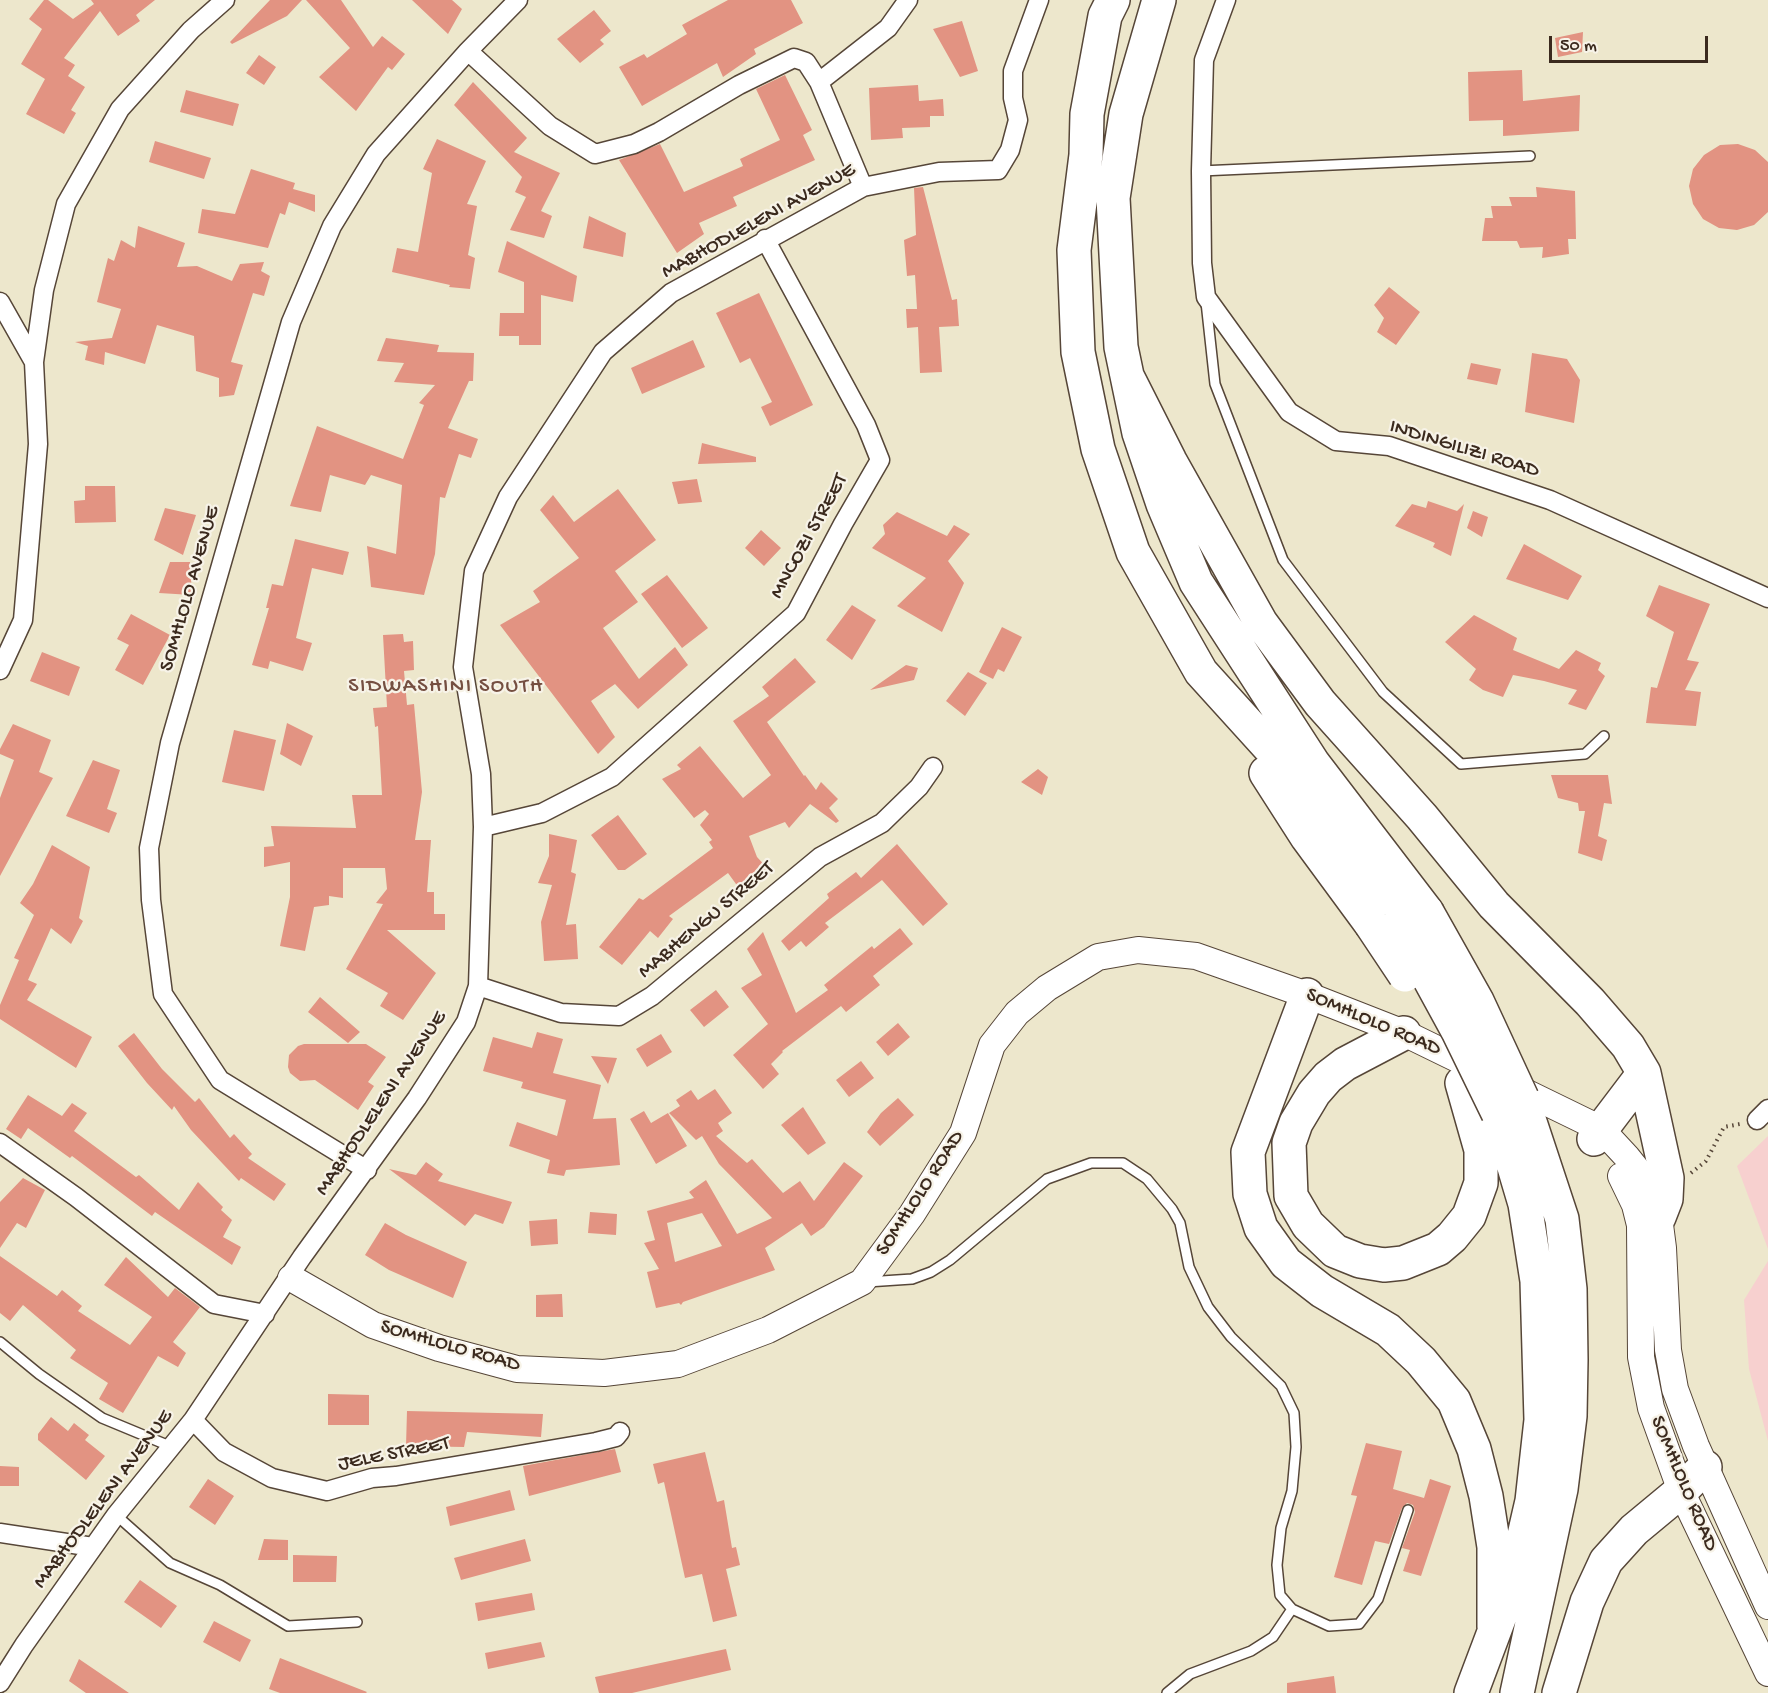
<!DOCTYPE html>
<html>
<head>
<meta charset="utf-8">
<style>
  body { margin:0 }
  #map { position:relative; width:1768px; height:1693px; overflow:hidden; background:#ede7cc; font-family:"Gochi Hand",sans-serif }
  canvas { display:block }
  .scale { position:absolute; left:1549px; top:36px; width:159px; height:27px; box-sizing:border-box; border:3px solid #3b2a1e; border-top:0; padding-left:8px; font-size:18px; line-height:21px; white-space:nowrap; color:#3b2a1e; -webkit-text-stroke:4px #f7f3e8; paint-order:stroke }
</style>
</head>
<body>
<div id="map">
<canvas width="1768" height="1693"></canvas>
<div class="scale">50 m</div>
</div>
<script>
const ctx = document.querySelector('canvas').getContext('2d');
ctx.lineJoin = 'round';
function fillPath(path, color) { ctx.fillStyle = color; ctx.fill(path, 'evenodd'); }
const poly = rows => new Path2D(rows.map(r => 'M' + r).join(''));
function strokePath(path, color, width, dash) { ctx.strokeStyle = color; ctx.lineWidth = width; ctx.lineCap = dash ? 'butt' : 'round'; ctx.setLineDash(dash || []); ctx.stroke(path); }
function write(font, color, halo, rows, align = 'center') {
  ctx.font = font + ' "Gochi Hand",sans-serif'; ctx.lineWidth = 4.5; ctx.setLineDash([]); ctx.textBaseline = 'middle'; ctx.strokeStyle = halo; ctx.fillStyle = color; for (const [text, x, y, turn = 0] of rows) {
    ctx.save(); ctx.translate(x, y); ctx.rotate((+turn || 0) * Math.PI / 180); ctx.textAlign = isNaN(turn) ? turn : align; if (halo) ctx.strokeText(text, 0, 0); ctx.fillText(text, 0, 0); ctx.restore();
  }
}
const built = poly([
  [1768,1136,1768,1249,1737,1166],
  [1768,1261,1768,1441,1749,1369,1744,1300]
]);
const building = poly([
  [44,0,48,0,73,19,94,4,91,0,155,0,136,15,140,21,118,36,100,11,64,58,75,65,68,76,85,87,71,110,76,113,64,134,26,114,45,79,21,64,42,29,29,19],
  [270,0,302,0,287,16,232,44,230,42],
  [306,0,341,0,373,47,382,36,405,54,392,70,388,67,356,111,319,77,350,48],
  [412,0,452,0,462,9,448,34],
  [728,0,791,0,803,23,754,49,756,54,723,77,717,63,642,106,619,67,644,54,647,58,687,34,682,25],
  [594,10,611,31,600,40,604,44,580,63,557,39],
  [962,21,978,71,960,77,933,29],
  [1583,32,1582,52,1558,57,1555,38],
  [259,55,276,67,264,85,246,73],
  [1522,70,1523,101,1580,95,1579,131,1503,136,1503,120,1469,121,1468,72],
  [785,75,812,130,803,135,815,160,733,197,737,206,699,223,704,234,677,253,619,160,660,144,684,192,743,166,740,159,780,140,756,89],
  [473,82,527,138,514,152,560,173,541,211,552,216,544,238,510,230,526,197,515,192,522,177,454,105],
  [918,85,919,101,943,99,944,116,930,116,930,127,902,128,903,138,871,140,869,88],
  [186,90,239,104,233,126,180,112],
  [437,139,486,161,467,204,477,206,468,255,475,258,470,289,449,287,450,285,392,272,397,248,418,252,432,173,423,169],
  [155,141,211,158,204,179,149,162],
  [1738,144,1755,150,1768,162,1768,212,1754,225,1737,230,1719,228,1703,219,1693,204,1689,186,1693,169,1704,155,1720,145],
  [251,169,295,183,293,189,315,195,315,212,289,202,285,215,280,213,268,248,198,233,202,209,235,214],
  [923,187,952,300,957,299,959,326,939,327,942,372,920,373,918,327,907,328,906,309,917,309,915,275,907,276,904,240,916,235,914,188],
  [1536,187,1575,191,1576,239,1568,239,1569,254,1542,258,1543,247,1520,248,1517,241,1482,241,1485,218,1493,218,1491,206,1512,206,1509,197,1537,197],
  [589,216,626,233,623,257,583,248],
  [138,226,185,243,177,267,197,266,232,281,240,264,264,262,261,271,270,276,264,296,253,293,231,362,243,365,234,395,219,397,219,378,196,371,194,336,157,325,145,364,105,352,104,365,85,360,88,346,75,342,112,338,121,309,97,302,108,258,114,261,121,240,135,248],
  [507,241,577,276,573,302,541,295,541,345,519,345,519,336,499,336,500,313,524,313,524,282,498,272],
  [1389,287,1420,312,1396,345,1377,332,1384,318,1374,305],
  [759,293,813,405,770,426,761,407,772,402,750,358,740,363,716,313],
  [386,338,439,345,437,352,474,353,473,381,469,381,448,428,478,439,471,458,459,454,445,498,440,497,435,554,424,595,371,587,367,546,396,554,402,485,371,475,365,485,330,475,321,512,290,506,317,426,403,459,424,405,419,403,435,385,394,382,404,363,377,361],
  [693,340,705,367,642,394,631,368],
  [1532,353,1567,359,1580,380,1574,423,1525,412],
  [1471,363,1501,369,1497,385,1467,379],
  [702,443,756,457,756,462,698,464],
  [697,479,702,502,678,504,672,482],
  [85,486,115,486,116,522,75,523,74,501,85,500],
  [618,489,656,540,615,571,638,602,603,628,639,679,675,647,688,665,638,709,615,684,591,701,615,737,598,754,500,625,540,602,533,591,579,558,540,510,553,495,574,522],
  [1428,501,1457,511,1464,504,1451,556,1433,547,1435,543,1395,526,1412,504,1426,508],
  [165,508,196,515,183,555,154,540],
  [1473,511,1488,517,1482,537,1467,528],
  [897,512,947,536,954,525,970,534,948,561,964,583,942,632,897,606,926,578,872,548,885,534,883,525],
  [761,530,781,548,764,566,745,548],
  [295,539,349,552,343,575,312,568,296,638,312,643,303,671,270,661,268,669,252,665,269,608,266,608,272,584,283,586],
  [1524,544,1582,576,1568,600,1506,579],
  [170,562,190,562,192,595,159,593],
  [667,575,708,628,682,648,641,594],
  [1659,585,1710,604,1687,660,1699,662,1685,690,1701,692,1696,726,1646,723,1651,687,1657,688,1674,632,1646,616],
  [852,605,876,620,852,660,826,640],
  [131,614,170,635,143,685,115,670,129,645,117,639],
  [1474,615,1517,638,1513,650,1559,669,1576,650,1601,663,1598,670,1605,676,1586,710,1568,704,1577,690,1544,681,1513,675,1503,697,1483,690,1469,680,1476,669,1445,642],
  [1002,627,1022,637,1004,672,998,669,993,679,979,672],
  [403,634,404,642,413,641,414,670,404,671,407,705,414,704,422,792,415,840,431,840,427,892,434,892,434,914,445,914,445,930,387,930,436,973,403,1020,380,1006,388,993,346,969,383,904,376,903,387,889,385,868,343,868,343,898,329,896,329,905,314,907,305,951,280,946,290,897,290,862,264,867,264,847,274,846,271,826,356,828,352,795,382,795,378,726,375,727,373,708,387,707,383,635],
  [42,652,80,667,69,696,30,681],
  [795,658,816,682,767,722,804,776,805,775,816,790,821,782,838,799,829,808,839,821,836,823,810,804,789,828,785,822,749,836,757,857,771,872,744,895,728,873,669,916,673,919,658,938,650,931,622,965,599,947,639,898,643,900,713,848,709,842,712,840,700,825,709,814,705,810,694,818,662,779,681,769,677,765,700,746,743,798,771,775,733,721,769,696,762,687],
  [906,665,918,668,914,680,870,690],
  [968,672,987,683,965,716,946,701],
  [287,723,313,736,301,766,280,754],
  [13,724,51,740,39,772,53,778,0,876,0,798,14,760,0,754,0,749],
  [234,730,276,740,264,791,222,782],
  [93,760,120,770,107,809,117,813,109,833,66,816],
  [1038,769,1048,777,1042,795,1021,782],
  [1551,775,1608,775,1612,804,1604,803,1598,836,1607,840,1602,861,1578,853,1585,811,1579,811,1578,803,1558,798],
  [618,815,647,854,625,870,618,870,591,835],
  [549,834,577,840,571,872,576,874,566,925,576,924,578,959,544,961,541,922,552,885,538,883,549,856],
  [897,844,948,904,923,926,882,880,825,923,829,927,806,947,801,941,789,951,781,941,829,898,827,894,856,872,861,878],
  [52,845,90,867,79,918,83,921,71,944,51,928,28,980,37,984,27,1000,92,1037,76,1068,0,1019,0,1005,19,960,14,958,34,915,20,903,33,884],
  [900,928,913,944,873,976,880,985,846,1012,841,1006,782,1051,783,1052,771,1064,779,1074,763,1089,733,1055,768,1024,741,988,762,975,747,949,763,932,796,1013,828,990,824,985,872,946,874,949],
  [716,990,729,1007,704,1027,690,1010],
  [320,997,360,1032,348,1043,308,1012],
  [898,1023,910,1037,888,1056,876,1042],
  [537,1032,563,1039,553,1073,601,1085,593,1119,616,1118,620,1165,566,1170,564,1176,547,1173,550,1160,509,1146,517,1122,557,1136,566,1100,521,1088,523,1082,483,1071,493,1037,532,1048],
  [134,1033,162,1069,195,1102,199,1098,230,1138,234,1134,252,1154,248,1158,286,1184,274,1201,241,1178,239,1181,191,1130,174,1106,172,1110,147,1083,118,1046],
  [661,1034,672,1052,647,1067,636,1049],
  [304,1044,366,1044,386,1057,368,1082,374,1086,358,1110,315,1080,300,1081,290,1073,288,1067,289,1055,298,1046],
  [591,1056,617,1058,608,1084],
  [861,1061,874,1078,849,1097,836,1080],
  [715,1089,732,1113,718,1123,723,1131,716,1136,747,1163,752,1159,783,1193,800,1181,814,1201,844,1162,863,1176,824,1227,811,1236,802,1223,765,1248,775,1270,683,1302,681,1305,679,1303,656,1308,647,1272,659,1269,644,1243,655,1240,647,1211,694,1198,689,1192,706,1180,737,1234,772,1218,719,1164,702,1136,696,1140,669,1113,680,1106,676,1100,691,1090,698,1100],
  [702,1213,722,1246,675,1262,667,1223],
  [28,1095,62,1116,72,1103,87,1113,74,1131,136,1177,139,1175,179,1210,198,1182,223,1207,221,1210,232,1220,223,1237,241,1247,232,1265,155,1212,152,1216,72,1156,70,1158,28,1128,21,1139,6,1129],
  [898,1098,914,1115,880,1146,867,1132,881,1113],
  [803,1107,826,1143,808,1155,781,1125],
  [644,1111,651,1123,668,1113,687,1146,656,1164,630,1119],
  [426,1162,443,1174,438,1181,512,1202,503,1224,475,1214,465,1226,389,1169,416,1175],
  [23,1178,45,1190,26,1228,17,1223,0,1248,0,1202],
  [590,1212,617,1214,616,1235,588,1233],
  [557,1219,558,1244,531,1246,529,1221],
  [385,1223,406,1235,467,1262,453,1298,389,1270,365,1255],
  [0,1256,57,1296,62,1290,82,1306,78,1311,130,1345,152,1317,104,1285,126,1257,168,1297,175,1288,200,1307,173,1342,186,1353,178,1367,158,1356,123,1413,99,1399,108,1383,70,1358,76,1350,23,1305,10,1321,0,1313],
  [562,1294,563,1317,536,1317,536,1295],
  [328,1394,369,1395,369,1425,328,1425],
  [407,1411,543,1414,541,1437,467,1432,464,1447,406,1446],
  [51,1417,68,1431,74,1423,89,1435,85,1440,105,1456,86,1480,38,1440,38,1434],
  [1366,1443,1402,1451,1393,1489,1424,1498,1430,1479,1451,1486,1421,1576,1403,1571,1410,1550,1402,1548,1415,1512,1413,1505,1407,1503,1402,1508,1389,1544,1375,1541,1362,1585,1334,1577,1357,1496,1351,1495],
  [615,1449,621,1472,529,1496,523,1466],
  [705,1452,717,1502,724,1500,732,1548,736,1547,740,1565,726,1569,737,1616,713,1622,702,1574,685,1578,664,1482,658,1484,653,1464],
  [0,1466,19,1467,19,1486,0,1486],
  [208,1479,234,1496,215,1525,189,1507],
  [510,1490,515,1510,450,1526,446,1507],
  [264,1539,288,1540,288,1560,258,1560],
  [525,1539,531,1561,461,1580,454,1558],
  [293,1555,337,1556,336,1582,293,1582],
  [140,1580,177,1606,161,1628,124,1602],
  [532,1593,535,1610,478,1621,475,1603],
  [214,1621,251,1640,240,1662,203,1642],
  [541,1642,545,1657,488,1669,485,1653],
  [726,1649,731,1670,632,1693,599,1693,595,1677],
  [280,1658,367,1692,366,1693,280,1693,269,1689],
  [79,1659,129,1693,86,1693,69,1681],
  [1334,1676,1336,1693,1287,1693,1287,1683]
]);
const path = poly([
  [1691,1173,1706,1161,1724,1127,1740,1124]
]);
const lane = poly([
  [1201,171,1530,156],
  [1206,302,1215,384,1283,560,1383,692,1461,764,1585,754,1604,736],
  [867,1282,912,1279,931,1272,950,1260,1047,1179,1091,1163,1123,1163,1147,1179,1172,1209,1180,1223,1189,1267,1208,1307,1231,1337,1281,1386,1294,1413,1296,1447,1292,1491,1281,1528,1277,1565,1280,1595,1292,1609,1329,1626,1359,1624,1378,1599,1408,1510],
  [0,1342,39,1374,102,1418,172,1447],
  [116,1515,170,1563,220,1585,288,1626,357,1622],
  [1167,1693,1190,1674,1251,1651,1273,1637,1292,1609]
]);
const street = poly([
  [1226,0,1204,60,1201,171,1202,263,1206,297,1289,412,1336,441,1389,446,1550,500,1768,598],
  [468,51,550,126,595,154,634,144,659,132,739,85,794,58,806,62,819,82,863,187],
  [819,82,888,28,908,0],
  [0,302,34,362],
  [0,670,23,620,38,444,34,362,44,290,66,204,120,109,191,30,225,0],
  [483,827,542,813,612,777,796,613,843,524,880,460,866,425,765,239],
  [478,986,561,1013,619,1016,652,996,820,857,882,823,919,787,933,767],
  [1757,1120,1768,1109],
  [0,1143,76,1197,214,1304,265,1314],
  [367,1170,220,1080,163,994,151,900,149,848,170,743,291,322,332,226,376,154,468,51,518,0],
  [193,1420,224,1452,272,1478,327,1491,372,1478,396,1476,596,1442,616,1437,620,1432],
  [0,1533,93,1547],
  [0,1683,24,1645,116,1515,193,1420,302,1257,417,1098,466,1022,478,986,483,827,481,774,463,667,474,571,508,497,603,352,671,293,863,187,939,172,998,170,1010,150,1018,120,1013,98,1013,71,1039,0]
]);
const secondary = poly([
  [1621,1176,1635,1205,1640,1225,1641,1357,1651,1408,1681,1491,1768,1673],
  [291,1278,373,1325,439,1348,517,1369,604,1373,678,1364,768,1330,862,1282,912,1214,963,1133,992,1045,1017,1013,1047,988,1098,957,1138,950,1196,956,1307,995,1404,1033,1601,1129,1627,1157,1639,1172,1659,1217,1663,1248,1668,1350,1675,1389,1696,1446,1768,1606]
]);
const highway = poly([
  [1113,0,1105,16,1087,114,1086,155,1074,250,1078,352,1098,449,1133,552,1201,672,1288,768,1399,923],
  [1159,0,1126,114,1113,198,1121,347,1139,433,1163,504,1196,582,1313,763,1427,912],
  [1128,378,1170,461,1261,623,1320,703,1422,817,1494,905,1590,1002,1628,1046,1644,1073,1667,1178,1666,1199,1659,1217],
  [1266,773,1307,837,1371,924],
  [1307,995,1248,1152,1250,1194,1261,1228,1286,1263,1322,1291,1388,1330,1421,1361,1454,1401,1474,1449,1486,1496,1494,1547,1494,1627],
  [1404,1033,1345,1064,1328,1077,1314,1093,1296,1123,1289,1143,1291,1196,1308,1225,1335,1251,1360,1261,1384,1265,1403,1263,1438,1249,1452,1237,1469,1216,1481,1183,1481,1150,1462,1083],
  [1594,1139,1644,1073],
  [1471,1693,1514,1579,1532,1501,1541,1420,1537,1281,1525,1204,1498,1113],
  [1517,1693,1561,1489,1570,1416,1571,1360,1570,1289,1562,1219,1522,1098],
  [1559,1693,1587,1602,1606,1561,1634,1530,1681,1491,1705,1467]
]);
const highwayBridge = poly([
  [1427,912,1477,1001,1522,1098],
  [1399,923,1458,1031,1498,1113],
  [1371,924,1405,975]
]);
const streetNames = [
  ["MABHODLELENI AVENUE",759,222,-29],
  ["INDINGILIZI ROAD",1464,450,17],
  ["MNCOZI STREET",810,537,-61],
  ["SOMHLOLO AVENUE",191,589,-74],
  ["MABHENGU STREET",707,921,-40],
  ["SOMHLOLO ROAD",1373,1023,23],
  ["MABHODLELENI AVENUE",382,1104,-56],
  ["SOMHLOLO ROAD",921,1194,-57],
  ["SOMHLOLO ROAD",450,1347,16],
  ["JELE STREET",394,1455,-11],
  ["SOMHLOLO ROAD",1683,1484,67],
  ["MABHODLELENI AVENUE",104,1500,-53]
];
const neighbourhoodNames = [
  ["SIDWASHINI SOUTH",446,688]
];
fillPath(built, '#f7d0cf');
fillPath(building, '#e29382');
strokePath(lane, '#564638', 12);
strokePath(street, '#564638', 21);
strokePath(secondary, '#564638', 28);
strokePath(highway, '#564638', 36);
strokePath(path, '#564638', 4, [1.5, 4.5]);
strokePath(lane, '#fff', 9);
strokePath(street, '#fff', 18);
strokePath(secondary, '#fff', 26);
strokePath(highway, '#fff', 33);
strokePath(highwayBridge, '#564638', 36, []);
strokePath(highwayBridge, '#fff', 33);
write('21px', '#3b2a1e', '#f7f3e8', streetNames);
ctx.letterSpacing = '1.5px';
write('22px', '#754f41', '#f7f3e8', neighbourhoodNames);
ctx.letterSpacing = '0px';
</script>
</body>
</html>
